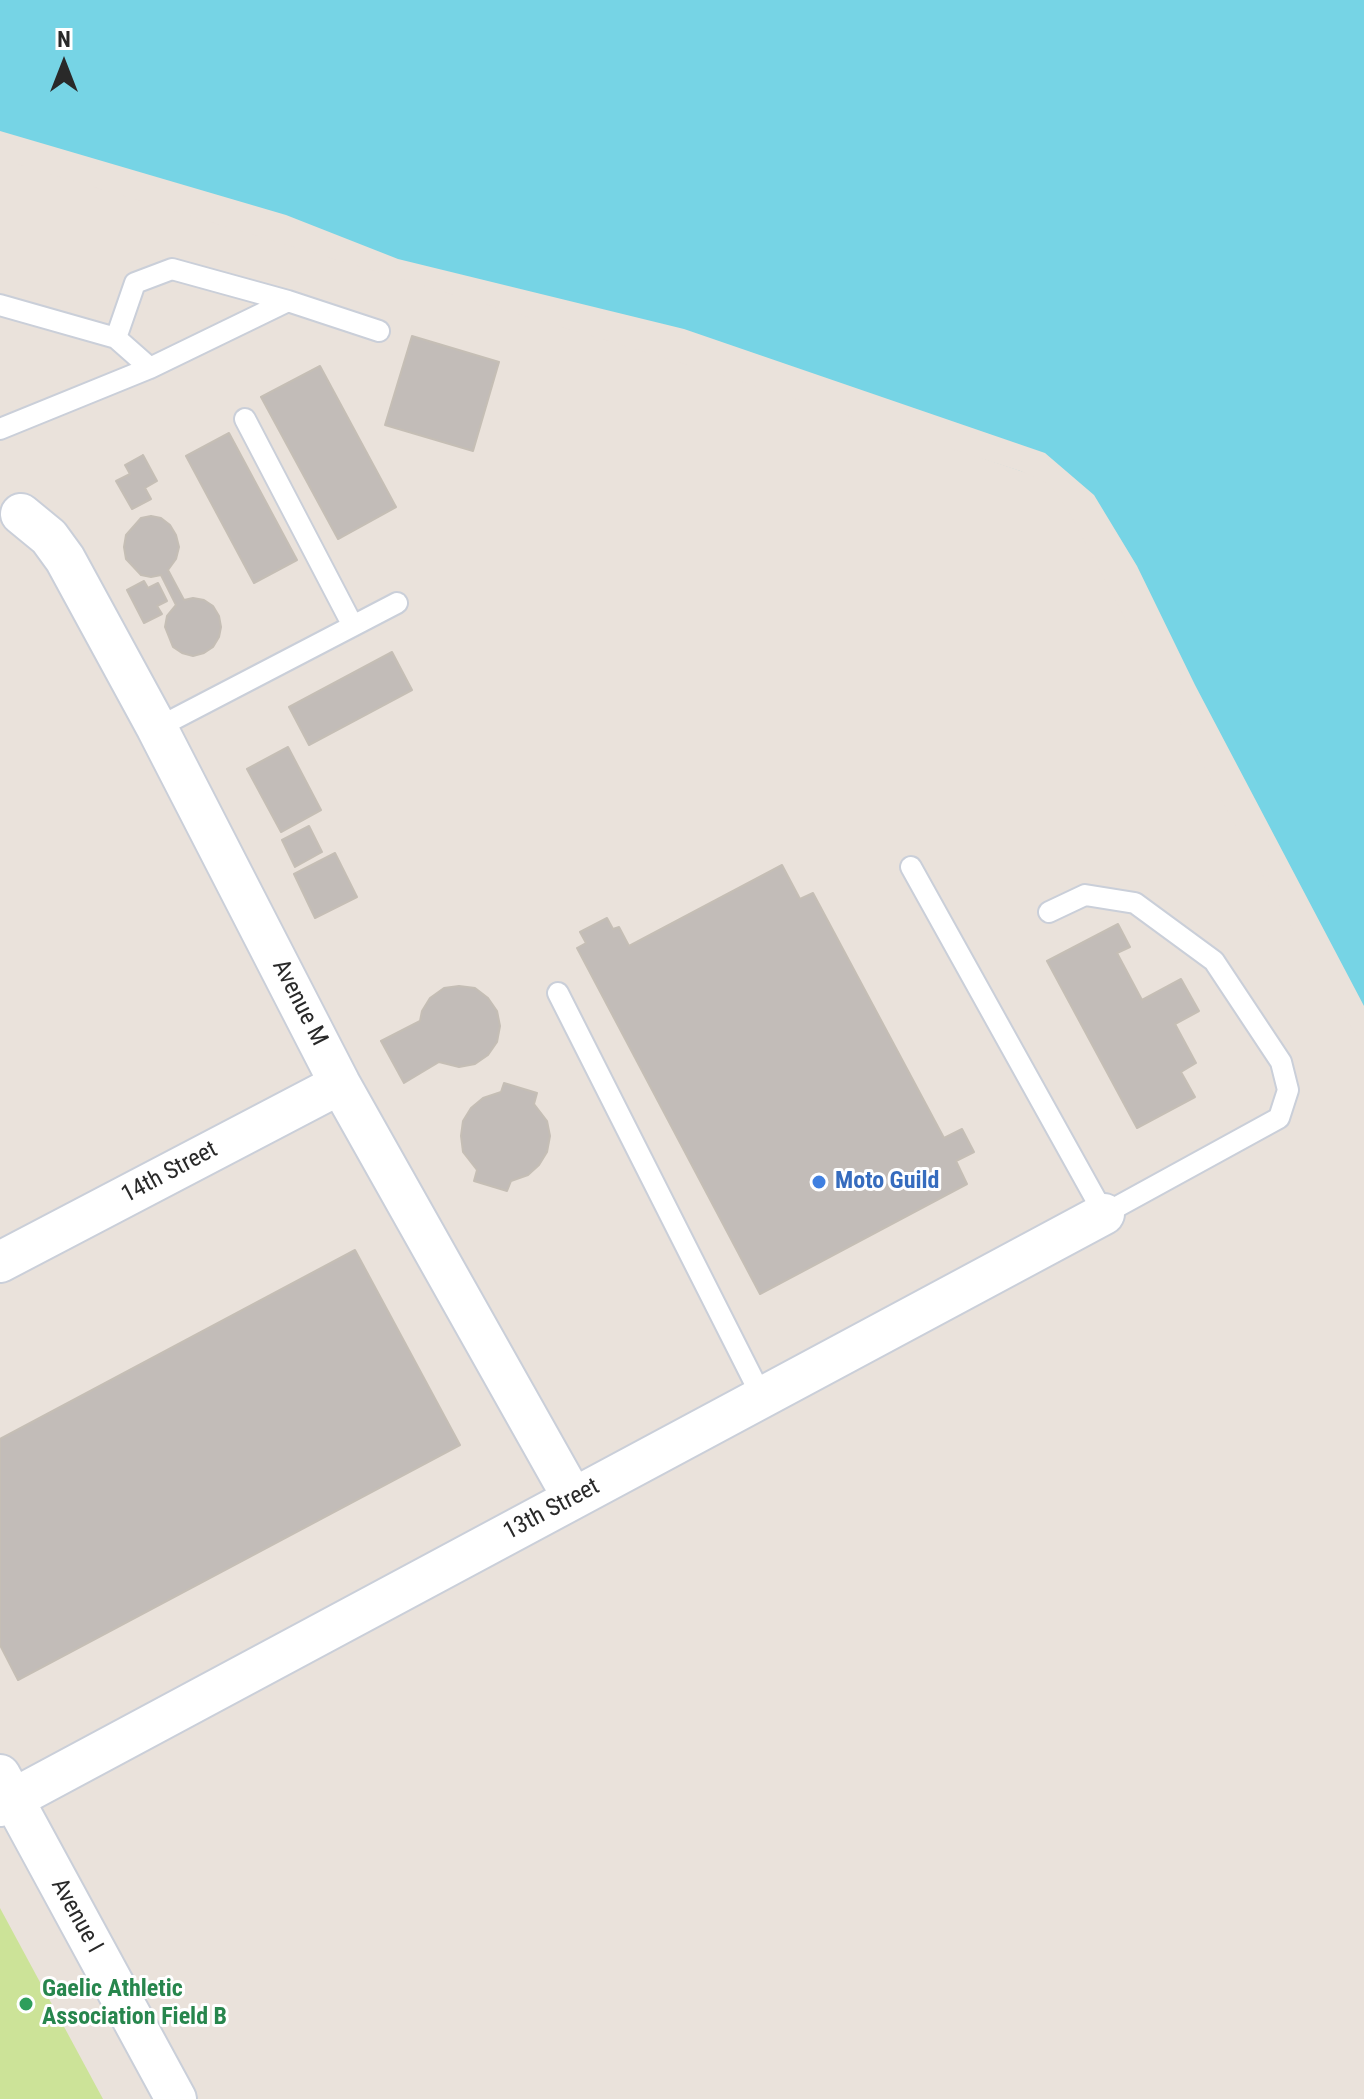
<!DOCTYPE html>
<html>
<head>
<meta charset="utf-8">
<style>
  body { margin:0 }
  #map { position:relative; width:1364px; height:2099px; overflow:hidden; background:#eae2db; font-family:"Roboto Condensed",sans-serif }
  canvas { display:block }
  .north { position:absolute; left:24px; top:24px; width:80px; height:80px; -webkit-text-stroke:6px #fff; paint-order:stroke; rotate:0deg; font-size:22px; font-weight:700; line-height:32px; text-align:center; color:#292929 }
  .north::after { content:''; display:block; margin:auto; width:28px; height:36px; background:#292929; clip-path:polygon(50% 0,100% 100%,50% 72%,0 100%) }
</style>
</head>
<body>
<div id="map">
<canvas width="1364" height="2099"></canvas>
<div class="north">N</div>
</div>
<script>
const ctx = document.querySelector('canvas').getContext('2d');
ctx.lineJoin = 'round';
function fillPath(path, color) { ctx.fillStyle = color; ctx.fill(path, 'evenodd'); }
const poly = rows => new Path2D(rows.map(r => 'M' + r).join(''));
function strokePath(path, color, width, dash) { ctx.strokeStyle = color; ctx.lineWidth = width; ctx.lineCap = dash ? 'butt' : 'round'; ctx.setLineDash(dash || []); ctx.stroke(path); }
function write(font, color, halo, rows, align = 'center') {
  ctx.font = font + ' "Roboto Condensed",sans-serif'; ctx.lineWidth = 6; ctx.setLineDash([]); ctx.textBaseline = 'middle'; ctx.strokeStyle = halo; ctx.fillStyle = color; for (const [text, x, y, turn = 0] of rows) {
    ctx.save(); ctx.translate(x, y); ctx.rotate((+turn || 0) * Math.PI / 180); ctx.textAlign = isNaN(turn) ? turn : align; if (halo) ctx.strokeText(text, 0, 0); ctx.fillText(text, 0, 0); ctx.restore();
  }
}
const pitch = poly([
  [0,1908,103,2099,0,2099]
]);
const water = poly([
  [0,0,1364,0,1364,1042,1073,510,1051,481,703,365,0,155]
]);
const pier = poly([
  [0,131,286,215,398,259,684,329,1045,453,1094,495,1137,566,1195,685,1364,1006,1364,1046,1319,978,1196,753,1069,512,1049,484,1020,471,702,369,0,159]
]);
const building = poly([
  [412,336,499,362,473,451,385,425,412,336],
  [320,366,396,507,338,539,261,397,320,366],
  [229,433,297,560,254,583,186,456,229,433],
  [143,455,157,481,145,488,151,499,132,509,116,481,130,474,125,465,143,455],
  [151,516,161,518,170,525,176,535,179,547,176,559,168,570,184,600,193,598,204,600,213,606,219,616,221,627,219,637,213,647,204,653,193,656,182,653,173,647,165,627,167,616,176,605,161,575,151,577,141,575,126,559,124,547,126,535,141,518,151,516],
  [144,581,148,588,158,583,167,601,157,606,162,614,144,623,127,590,144,581],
  [392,652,412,690,309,745,289,707,392,652],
  [288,747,321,810,281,832,247,769,288,747],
  [309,826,322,852,295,867,282,840,309,826],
  [335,853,357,897,315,918,294,874,335,853],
  [782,865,800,899,813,893,944,1138,962,1129,974,1152,956,1161,967,1184,760,1294,577,948,586,943,580,932,607,918,613,929,619,927,629,946,782,865],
  [1118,924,1130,947,1117,953,1142,1000,1181,979,1199,1011,1175,1024,1196,1063,1181,1072,1195,1097,1137,1128,1047,961,1118,924],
  [459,986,475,988,488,998,497,1011,500,1026,497,1042,488,1055,475,1064,459,1067,439,1062,404,1083,381,1041,420,1021,422,1011,430,998,444,988,459,986],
  [504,1083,537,1093,534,1104,547,1121,550,1136,547,1152,539,1165,528,1175,511,1181,507,1191,474,1181,477,1170,463,1152,461,1136,463,1121,471,1108,483,1098,501,1092,504,1083],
  [355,1250,460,1445,18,1680,0,1645,0,1439,355,1250]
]);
const lane = poly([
  [0,305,116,338,150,368],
  [116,338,135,283,172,269,288,301,379,331],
  [245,419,353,626],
  [0,429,150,368,288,301],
  [157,728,397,603],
  [911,867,1104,1214,1279,1118,1288,1090,1281,1062,1214,961,1135,903,1085,895,1049,912],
  [558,993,762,1397]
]);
const street = poly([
  [21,514,49,537,65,559,157,728,340,1084,573,1498],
  [0,1262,340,1084],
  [0,1775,176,2099],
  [0,1806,1104,1214]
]);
const markers = [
  [819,1182,8,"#3f7fe0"],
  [26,2004,8,"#2e9e5b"]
];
const streetNames = [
  ["Avenue M",299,1003,63],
  ["14th Street",170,1173,-28],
  ["13th Street",552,1510,-28],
  ["Avenue I",76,1916,61]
];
const shopNames = [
  ["Moto Guild",835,1182]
];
const leisureNames = [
  ["Gaelic Athletic",42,1990],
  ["Association Field B",42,2018]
];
fillPath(pitch, '#cce398');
fillPath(water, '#76d4e5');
fillPath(pier, '#eae2db');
fillPath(building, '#c2bcb8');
strokePath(building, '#c5beb5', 2);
strokePath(lane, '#cacfd9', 24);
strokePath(street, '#cacfd9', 44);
strokePath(lane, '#fff', 20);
strokePath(street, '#fff', 40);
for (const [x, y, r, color] of markers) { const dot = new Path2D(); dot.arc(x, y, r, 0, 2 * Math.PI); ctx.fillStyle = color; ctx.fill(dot); strokePath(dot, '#fff', 3); }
write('24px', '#292929', '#fff', streetNames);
write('bold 24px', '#366cbe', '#fff', shopNames, 'left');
write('bold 24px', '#27864d', '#fff', leisureNames, 'left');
</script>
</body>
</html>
